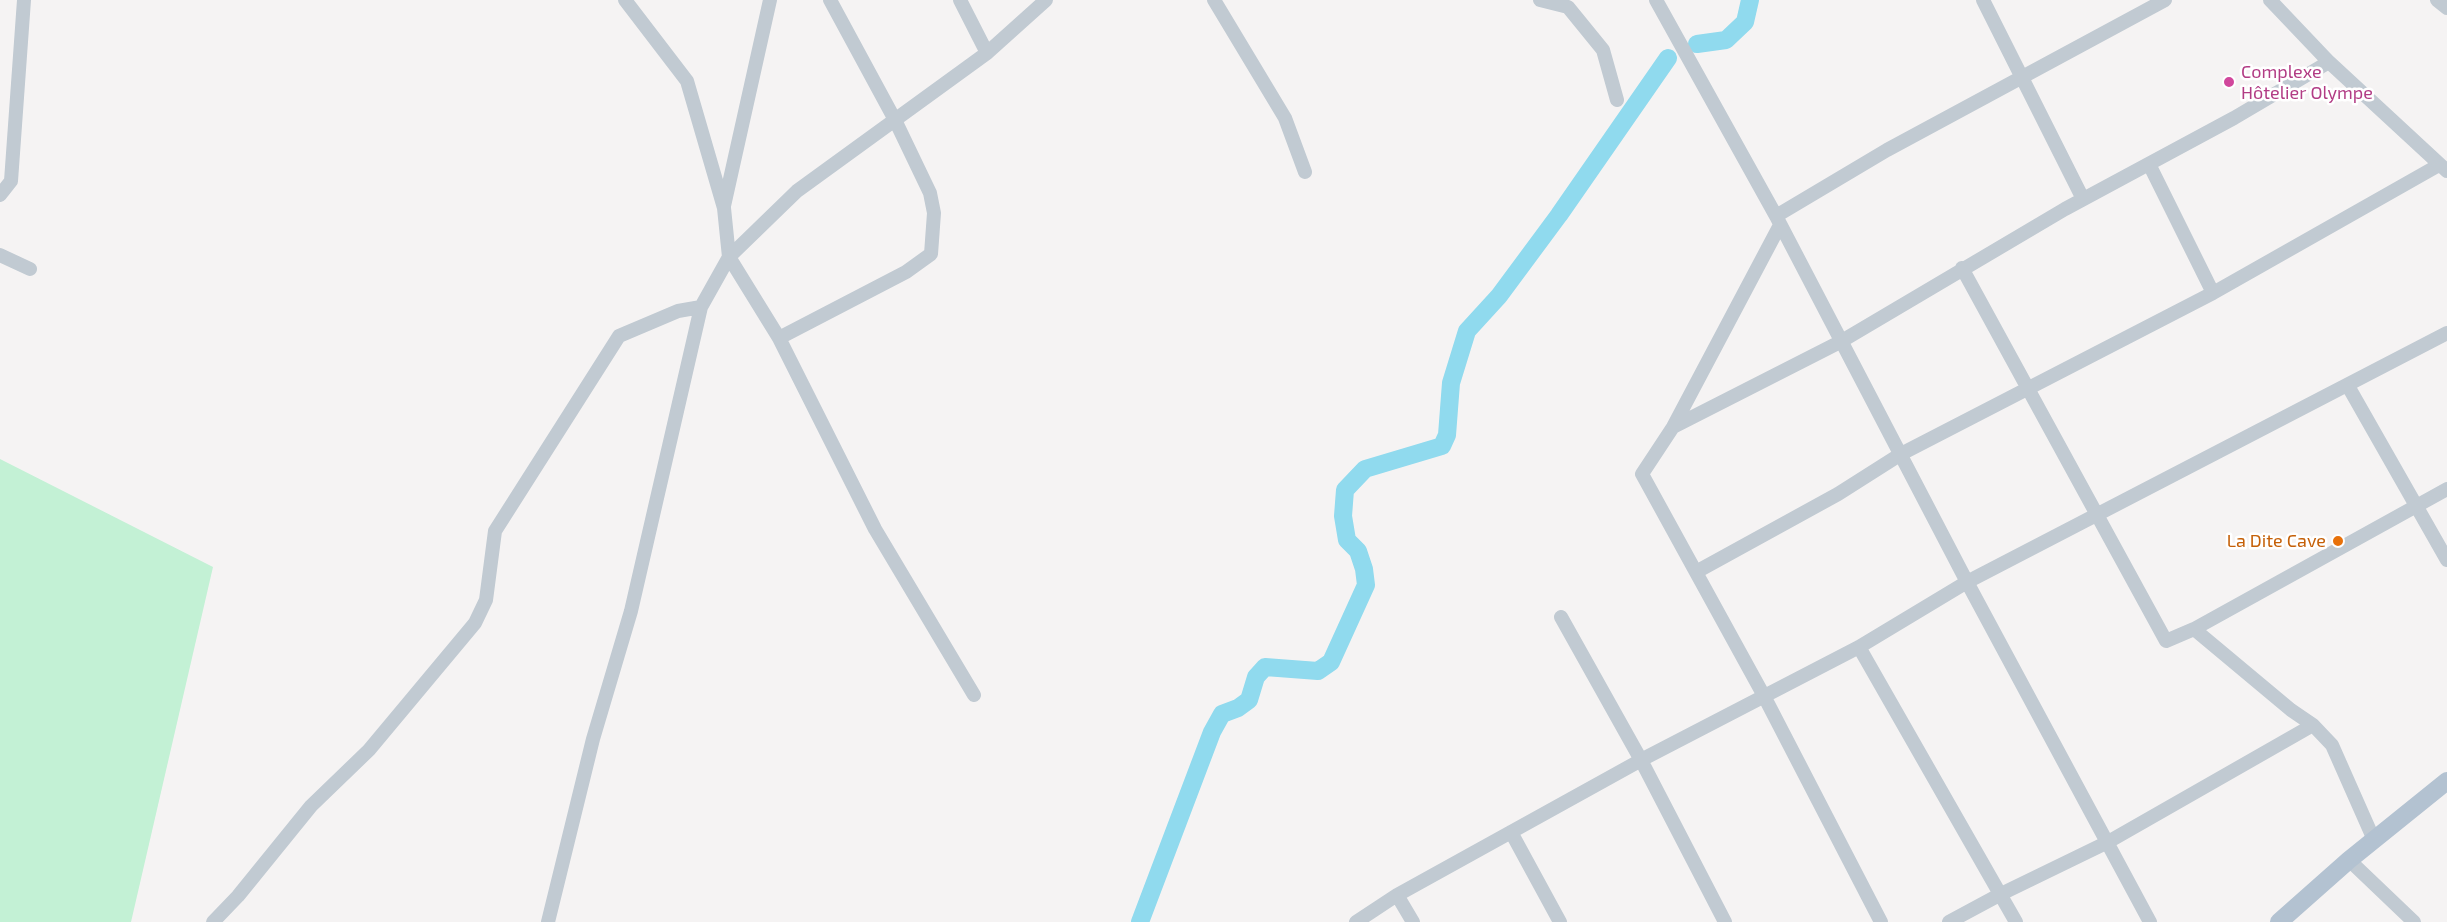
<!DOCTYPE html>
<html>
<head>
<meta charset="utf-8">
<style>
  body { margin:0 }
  canvas { display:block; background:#f5f3f3 }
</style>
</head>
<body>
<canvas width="2447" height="922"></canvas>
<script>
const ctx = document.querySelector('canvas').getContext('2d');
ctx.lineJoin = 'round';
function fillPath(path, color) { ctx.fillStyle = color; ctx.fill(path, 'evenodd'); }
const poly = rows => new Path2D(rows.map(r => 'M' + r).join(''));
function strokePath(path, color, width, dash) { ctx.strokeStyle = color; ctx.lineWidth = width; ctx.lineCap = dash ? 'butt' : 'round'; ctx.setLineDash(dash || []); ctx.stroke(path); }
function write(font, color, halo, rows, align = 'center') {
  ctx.font = font + ' "Exo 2",sans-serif'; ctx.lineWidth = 5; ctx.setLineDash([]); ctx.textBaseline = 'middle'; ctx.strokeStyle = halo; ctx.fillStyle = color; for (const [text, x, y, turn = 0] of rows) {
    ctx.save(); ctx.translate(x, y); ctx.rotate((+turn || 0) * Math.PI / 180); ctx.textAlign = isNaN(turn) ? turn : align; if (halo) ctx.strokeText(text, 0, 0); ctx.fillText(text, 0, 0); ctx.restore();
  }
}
const green = poly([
  [0,459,213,567,131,922,0,922]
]);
const river = poly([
  [1697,44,1726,40,1745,22,1750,0],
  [1140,922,1212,732,1222,714,1238,708,1249,700,1256,677,1265,667,1318,671,1331,662,1366,585,1364,569,1358,551,1347,540,1343,516,1345,490,1365,469,1442,446,1447,435,1451,383,1467,331,1499,296,1559,215,1668,58]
]);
const minor = poly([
  [625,0,687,81,724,208,729,257,779,338,875,529,974,695],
  [960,0,987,53],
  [1214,0,1285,118,1305,172],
  [1540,0,1568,7,1603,50,1617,100],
  [1656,0,1776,216,1967,582,2150,922],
  [1983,0,2083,199],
  [2270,0,2329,62,2447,171],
  [2437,0,2447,8],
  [2149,164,2213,293],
  [0,195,11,181,24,0],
  [724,206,770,0],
  [1776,216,1887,150,2165,0],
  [1780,225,1673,427,1642,474,1764,696,1881,922],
  [0,255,30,269],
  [1962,268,2166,641,2194,629,2447,489],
  [779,338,906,272,931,254,934,213,930,193,895,120,830,0],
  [2348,386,2447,560],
  [1673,427,1840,342,2065,209,2234,118,2329,62],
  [1696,572,1838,494,1901,454,2213,293,2439,165],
  [1561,617,1641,760,1725,922],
  [2194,629,2291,710,2313,725,2332,745,2374,840],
  [1859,647,2016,922],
  [1511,832,1560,922],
  [2349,860,2414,922],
  [1397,895,1413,922],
  [213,922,238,896,311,806,369,750,475,623,486,600,495,531,619,336,678,311,701,307],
  [548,922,593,739,631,611,701,307,729,257,797,191,987,53,1046,0],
  [1356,922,1397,895,1641,760,1859,647,1967,582,2447,333],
  [1949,922,2001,894,2108,842,2313,725]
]);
const major = poly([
  [2279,922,2349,860,2447,781]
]);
const markers = [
  [2229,82,6,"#d1479c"],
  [2338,541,6,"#e8710a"]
];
const hotelNames = [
  ["Complexe",2241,72],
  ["Hôtelier Olympe",2241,93]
];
const foodNames = [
  ["La Dite Cave",2326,541]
];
fillPath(green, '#c3f1d5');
strokePath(river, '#90daee', 18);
strokePath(minor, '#c1cad2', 14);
strokePath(major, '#b3c2d1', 18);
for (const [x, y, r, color] of markers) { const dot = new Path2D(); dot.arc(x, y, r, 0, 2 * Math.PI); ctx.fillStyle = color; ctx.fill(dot); strokePath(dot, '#fff', 2); }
write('18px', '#b23c85', '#fff', hotelNames, 'left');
write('18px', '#c56008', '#fff', foodNames, 'right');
</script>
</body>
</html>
